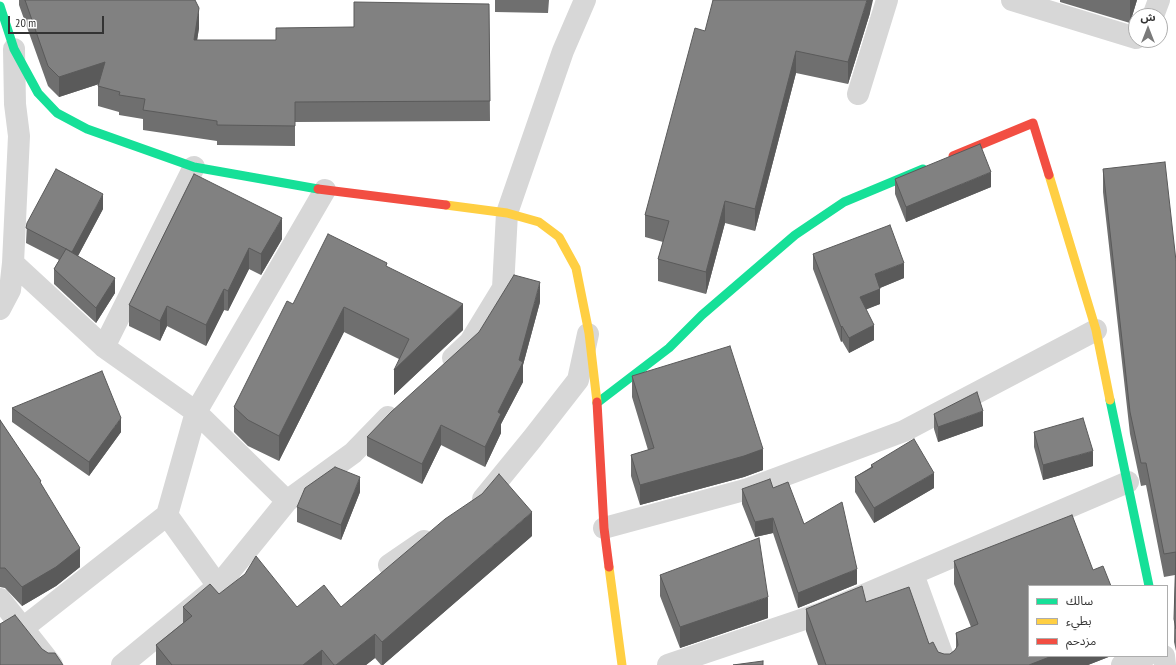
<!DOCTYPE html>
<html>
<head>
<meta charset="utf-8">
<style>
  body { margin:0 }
  #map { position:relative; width:1176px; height:665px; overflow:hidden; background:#fff; font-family:"PT Sans Narrow","Noto Sans Arabic",sans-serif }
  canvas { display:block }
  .legend { position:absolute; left:1028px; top:585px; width:140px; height:72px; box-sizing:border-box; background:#fff; border:1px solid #adadad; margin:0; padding:5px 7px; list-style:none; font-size:12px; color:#333 }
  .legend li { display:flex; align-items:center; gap:8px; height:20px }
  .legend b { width:20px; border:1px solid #adadad }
  .north { position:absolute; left:1128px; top:8px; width:40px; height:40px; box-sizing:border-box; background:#fff; border:1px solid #adadad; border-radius:50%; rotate:0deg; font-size:11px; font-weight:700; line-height:16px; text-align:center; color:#333 }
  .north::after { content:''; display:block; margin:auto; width:14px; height:18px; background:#7a7a7a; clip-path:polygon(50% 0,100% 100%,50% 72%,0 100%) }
  .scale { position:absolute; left:8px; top:16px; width:96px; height:18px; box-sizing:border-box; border:2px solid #333; border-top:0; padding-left:5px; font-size:12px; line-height:14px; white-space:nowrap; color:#333; -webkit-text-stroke:3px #fff; paint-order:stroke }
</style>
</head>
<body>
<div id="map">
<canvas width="1176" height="665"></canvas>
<ul class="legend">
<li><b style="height:5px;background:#16e098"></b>سالك</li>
<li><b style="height:5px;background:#ffcf43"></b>بطيء</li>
<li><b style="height:5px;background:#f24e42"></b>مزدحم</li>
</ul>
<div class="north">ش</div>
<div class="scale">20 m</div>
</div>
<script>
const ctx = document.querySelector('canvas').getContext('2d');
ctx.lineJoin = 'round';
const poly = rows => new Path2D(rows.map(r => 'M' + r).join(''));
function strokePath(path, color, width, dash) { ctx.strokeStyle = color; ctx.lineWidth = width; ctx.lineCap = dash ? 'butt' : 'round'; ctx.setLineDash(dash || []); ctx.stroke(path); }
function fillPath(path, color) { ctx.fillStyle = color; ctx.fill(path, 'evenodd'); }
const street = poly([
  [1012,0,1136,38],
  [1153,16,1159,0],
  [858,94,887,0],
  [13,263,104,347,196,412,287,501],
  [0,309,10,290,13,263,19,136,15,104,14,49],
  [104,347,194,167],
  [453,358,470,342,503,288,507,213,563,51,585,0],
  [483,499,532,439,578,380,588,334],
  [167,515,218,586],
  [604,528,748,489,904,431,1096,330],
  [389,565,424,541],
  [913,574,946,665],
  [0,599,52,665],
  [23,628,167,515,196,412,325,190],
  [1164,656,1165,665],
  [122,665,218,586,287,501,353,453,388,417],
  [668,665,819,614,1128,482],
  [1122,665,1146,656]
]);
const fast = poly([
  [0,6,14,49,38,93,57,113,87,129,194,167,318,189],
  [1110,400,1149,586],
  [597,403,669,348,702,315,795,235,844,202,923,169]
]);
const slow = poly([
  [1049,175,1096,330,1110,400],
  [446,205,507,213,539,222,559,237,576,268,589,333,597,402],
  [609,567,622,665]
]);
const jam = poly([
  [953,156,1033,123,1049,175],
  [318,189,446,205],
  [597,402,604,528,609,567]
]);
const wall = poly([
  [19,0,195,0,199,28,197,40,276,40,489,4,490,121,295,122,295,146,217,145,217,141,143,130,143,119,119,115,119,112,98,106,98,86,99,84,59,97,48,86,19,5],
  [495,0,549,0,548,13,495,12],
  [1060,0,1137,0,1130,23,1060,2],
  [870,13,848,84,796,73,755,231,725,223,706,294,658,281,658,259,663,242,645,237,645,215,705,31],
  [1103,169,1176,261,1176,651,1174,642,1175,575,1164,577,1146,485,1141,486,1130,434,1103,192],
  [194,174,282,239,261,275,249,269,228,311,224,310,206,346,167,326,160,341,129,326,129,305],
  [895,179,991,187,906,222,895,194],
  [103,209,78,256,115,293,96,323,54,284,54,269,59,260,26,243,27,223],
  [813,254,904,278,880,288,880,304,866,309,874,340,849,353,842,341,841,342,813,269],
  [387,267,463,330,394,395,399,359,344,332,279,461,248,446,234,432,234,407,293,304],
  [540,302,523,365,523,382,501,424,501,433,485,467,441,445,422,484,367,456,367,437],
  [632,376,763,470,744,477,640,505,631,476,631,455,648,450,632,397],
  [12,408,121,432,89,476,12,422],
  [934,414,983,426,938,442,934,429],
  [0,420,41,484,80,567,56,586,22,606,5,588,0,587],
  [1034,432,1093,466,1043,480,1034,447],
  [871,465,934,488,874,523,855,492,855,477,871,467],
  [773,488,804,524,857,584,798,608,773,533,755,537,742,504,742,489],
  [360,492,341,540,297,522,297,507],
  [532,536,383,665,381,665,375,658,366,665,156,665,156,645,183,623,183,607,219,594,297,607,341,607],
  [954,561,1111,656,1088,665,818,665,806,631,806,609,866,602,929,644,938,652,944,654,950,654,955,650,956,649,956,633,971,627,954,584],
  [660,575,768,618,680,648,660,596]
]);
const shadedWall = poly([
  [867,0,873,0,870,13,848,84,848,62],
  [1130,0,1137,0,1130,23],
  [199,8,199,28,194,60,194,40],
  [796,51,796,73,755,231,755,209],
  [105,62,105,82,59,97,59,77],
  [991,172,991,187,906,222,906,207],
  [103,194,103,209,72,267,72,252],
  [725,201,725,223,706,294,706,272],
  [282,218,282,239,261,275,261,254],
  [249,248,249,269,228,311,228,291],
  [904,263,904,278,875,290,875,274],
  [115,278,115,293,96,323,96,308],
  [540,282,540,302,523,365,523,382,501,424,501,433,485,467,485,447,498,412,519,360],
  [224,289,224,310,206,346,206,325],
  [880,289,880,304,860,312,860,297],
  [463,304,463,330,394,395,394,370],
  [167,306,167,326,160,341,160,321],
  [344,307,344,332,279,461,279,436],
  [874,325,874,340,849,353,849,338],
  [842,326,842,341,841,342,841,327],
  [983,411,983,426,938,442,938,427],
  [121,418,121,432,89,476,89,462],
  [441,425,441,445,422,484,422,464],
  [763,449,763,470,744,477,640,505,640,485],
  [1093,451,1093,466,1043,480,1043,465],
  [934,473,934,488,874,523,874,508],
  [360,477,360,492,341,540,341,525],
  [532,512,532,536,383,665,382,665,382,642],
  [773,518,773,533,755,537,755,522],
  [80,548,80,567,56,586,22,606,22,587],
  [857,569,857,584,798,608,798,593],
  [768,597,768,618,680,648,680,627],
  [375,634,375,658,366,665,336,665],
  [322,650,322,665,303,665],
  [1052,656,1111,656,1088,665,1029,665]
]);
const building = poly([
  [25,0,195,0,199,8,194,40,276,40,276,28,354,27,354,2,489,4,490,101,295,102,295,126,217,125,217,121,143,110,145,99,119,95,120,92,98,86,105,62,59,77,48,66,25,0],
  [713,0,867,0,848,62,796,51,755,209,725,201,706,272,658,259,669,221,645,215,695,28,705,31,713,0],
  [980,144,991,172,906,207,895,179,980,144],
  [1165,162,1176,261,1176,629,1174,619,1176,552,1164,554,1146,463,1141,463,1130,412,1103,169,1165,162],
  [56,169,103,194,72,252,26,228,27,223,56,169],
  [194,174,282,218,261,254,249,248,228,291,224,289,206,325,167,306,160,321,129,305,194,174],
  [890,225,904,263,875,274,880,289,860,297,874,325,849,338,842,326,841,327,813,254,890,225],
  [328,234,387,263,386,266,463,304,394,370,409,339,344,307,279,436,248,420,234,407,287,301,293,304,328,234],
  [66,249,115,278,96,308,54,269,66,249],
  [514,275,540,282,519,360,523,362,498,412,501,414,485,447,441,425,422,464,367,437,391,412,479,332,514,275],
  [730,346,763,449,744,456,640,485,631,455,654,448,632,376,730,346],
  [102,371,121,418,89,462,12,408,102,371],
  [977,392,983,411,938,427,934,414,977,392],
  [1083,418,1093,451,1043,465,1034,432,1083,418],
  [0,420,41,481,40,482,80,548,56,567,22,587,5,568,0,568,0,420],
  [914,439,934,473,874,508,855,477,873,467,871,465,914,439],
  [335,467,360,477,341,525,297,507,305,488,335,467],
  [499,474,532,512,382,642,375,634,336,665,334,665,322,650,303,665,172,665,156,645,192,616,183,607,210,584,219,594,245,574,256,556,297,607,324,585,341,607,445,519,482,494,499,474],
  [770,479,773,488,788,482,804,524,842,502,857,569,798,593,773,518,755,522,742,489,770,479],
  [1072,515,1093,570,1103,566,1111,586,1029,586,1029,656,1052,656,1029,665,826,665,806,609,862,586,866,602,909,587,929,644,933,642,938,652,944,654,950,654,955,650,958,645,956,633,978,624,954,561,1072,515],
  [759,538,768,597,680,627,660,575,759,538],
  [15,615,42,649,48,653,55,653,63,665,0,665,0,624,15,615],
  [763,661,763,665,733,665,763,661]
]);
strokePath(street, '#d7d7d7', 22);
strokePath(fast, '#16e098', 9);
strokePath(slow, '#ffcf43', 9);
strokePath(jam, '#f24e42', 9);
fillPath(wall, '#6f6f6f');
fillPath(shadedWall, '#5a5a5a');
fillPath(building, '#818181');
strokePath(building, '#5a5a5a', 1);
</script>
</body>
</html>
